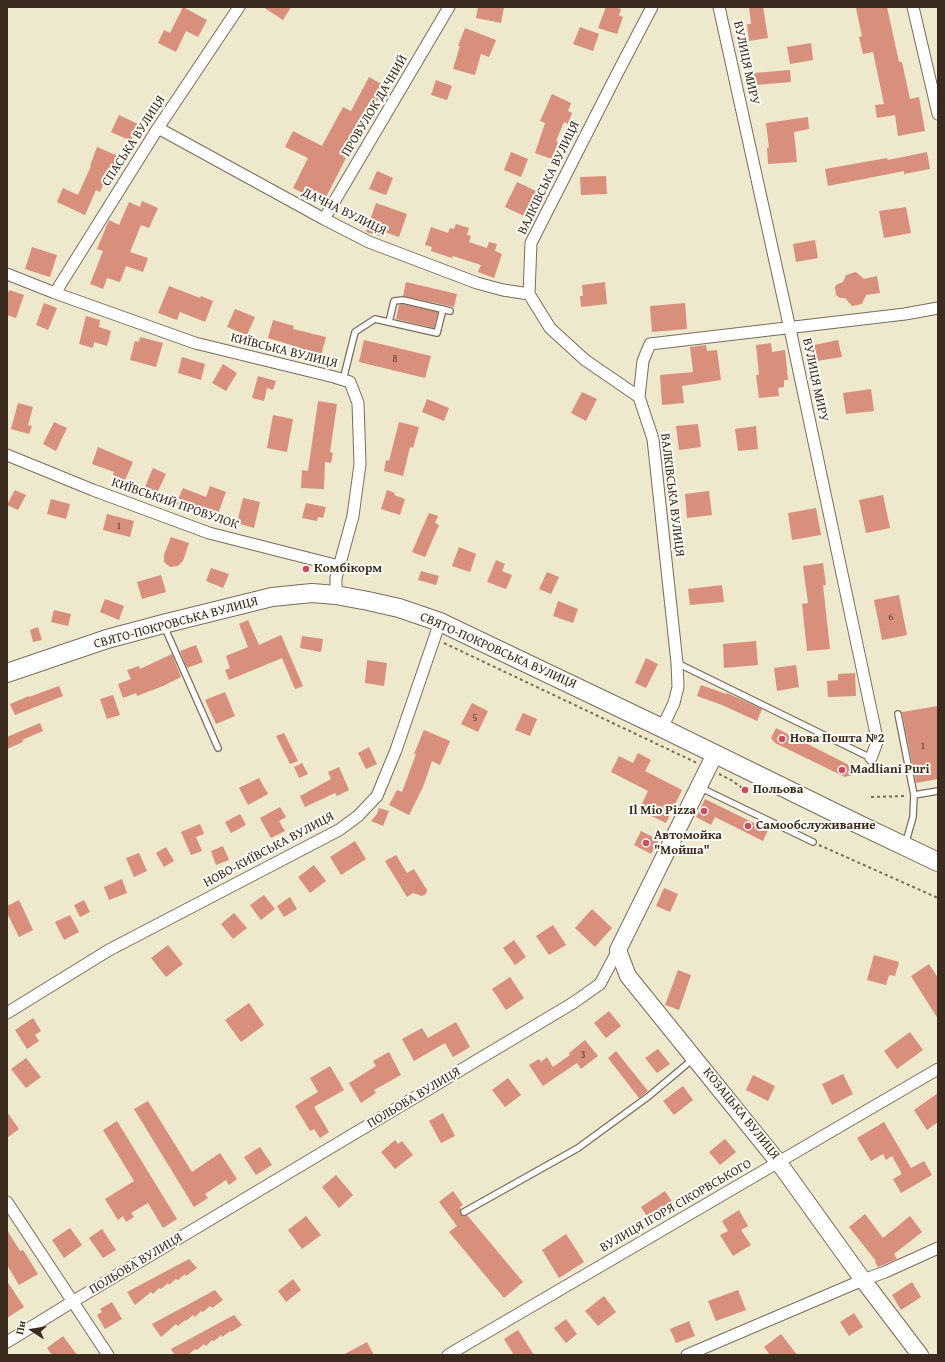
<!DOCTYPE html>
<html>
<head>
<meta charset="utf-8">
<style>
  body { margin:0 }
  #map { position:relative; width:945px; height:1362px; overflow:hidden; background:#eee8cd; font-family:"Gentium Book Plus",serif }
  canvas { display:block }
  .frame { position:absolute; inset:0; border:8px solid #3b2a1e; pointer-events:none }
  .north { position:absolute; left:12px; top:1310px; width:40px; height:40px; -webkit-text-stroke:3px #fdfcf7; paint-order:stroke; rotate:282deg; font-size:11px; font-weight:700; line-height:16px; text-align:center; color:#3b2a1e }
  .north::after { content:''; display:block; margin:auto; width:14px; height:18px; background:#3b2a1e; clip-path:polygon(50% 0,100% 100%,50% 72%,0 100%) }
</style>
</head>
<body>
<div id="map">
<canvas width="945" height="1362"></canvas>
<div class="frame"></div>
<div class="north">Пн</div>
</div>
<script>
const ctx = document.querySelector('canvas').getContext('2d');
ctx.lineJoin = 'round';
function fillPath(path, color) { ctx.fillStyle = color; ctx.fill(path, 'evenodd'); }
const poly = rows => new Path2D(rows.map(r => 'M' + r).join(''));
function strokePath(path, color, width, dash) { ctx.strokeStyle = color; ctx.lineWidth = width; ctx.lineCap = dash ? 'butt' : 'round'; ctx.setLineDash(dash || []); ctx.stroke(path); }
function write(font, color, halo, rows, align = 'center') {
  ctx.font = font + ' "Gentium Book Plus",serif'; ctx.lineWidth = 4; ctx.setLineDash([]); ctx.textBaseline = 'middle'; ctx.strokeStyle = halo; ctx.fillStyle = color; for (const [text, x, y, turn = 0] of rows) {
    ctx.save(); ctx.translate(x, y); ctx.rotate((+turn || 0) * Math.PI / 180); ctx.textAlign = isNaN(turn) ? turn : align; if (halo) ctx.strokeText(text, 0, 0); ctx.fillText(text, 0, 0); ctx.restore();
  }
}
const building = poly([
  [183,7,207,20,198,37,186,31,176,52,158,43,164,30,170,33],
  [263,7,291,7,283,20],
  [478,7,504,7,501,23,476,18],
  [606,7,615,7,621,9,619,15,623,17,617,34,598,28],
  [749,7,763,7,768,38,749,41,747,24,751,24],
  [861,7,887,7,899,62,902,62,910,99,919,97,925,131,898,136,895,115,877,118,875,105,884,104,873,52,863,54,859,37,862,36,856,8],
  [580,27,599,34,593,51,573,44],
  [465,28,496,40,489,57,481,54,475,75,453,69,460,46,458,46],
  [811,43,813,60,790,64,787,47],
  [790,70,791,82,756,85,754,73],
  [369,77,385,86,375,106,371,104,343,157,346,158,323,203,293,188,308,158,285,147,293,131,322,146,343,107,351,111],
  [436,80,452,86,447,100,431,95],
  [552,94,571,103,568,111,572,113,568,124,564,122,556,141,558,142,552,159,535,153,545,123,540,121],
  [119,115,138,124,131,141,111,132],
  [808,117,809,129,794,132,797,162,768,164,767,148,769,148,766,123],
  [97,147,118,156,111,174,108,173,100,192,96,190,85,215,57,202,63,188,78,195,91,166,90,166],
  [511,152,528,159,521,177,504,170],
  [927,152,930,169,904,174,904,171,828,186,825,169,887,158,888,160],
  [377,171,393,178,386,195,369,189],
  [606,176,607,194,581,195,580,177],
  [517,182,536,191,524,216,505,207],
  [142,201,158,208,149,228,141,225,130,252,148,258,143,272,126,266,120,282,107,278,103,289,90,284,103,251,97,249,109,220,119,225,129,202,140,207],
  [376,203,407,214,399,237,385,232,383,237,366,232],
  [906,207,911,233,884,238,879,211],
  [456,224,469,228,467,235,471,236,469,242,487,248,489,242,497,244,495,251,502,254,494,278,478,272,481,265,453,256,452,258,431,251,432,247,425,245,431,227,448,233,450,228,454,229],
  [815,240,818,258,796,262,793,244],
  [32,247,57,255,50,277,25,269],
  [856,272,864,279,877,276,880,293,866,295,862,304,852,306,845,298,840,298,836,295,835,287,837,284,843,282,846,275],
  [406,282,457,294,454,307,403,296],
  [605,282,607,304,581,307,580,296,583,296,582,285],
  [169,286,200,298,201,296,213,301,205,322,180,312,177,320,158,313],
  [9,290,24,295,16,318,7,315,7,296],
  [44,303,57,308,48,330,36,325],
  [685,303,687,329,652,332,650,306],
  [403,304,438,312,434,328,396,319,399,305],
  [235,309,255,317,247,335,227,327],
  [86,316,100,320,99,327,111,331,107,346,94,342,93,348,79,344],
  [273,320,294,326,293,329,326,337,320,359,300,354,301,348,268,338],
  [140,337,163,343,156,367,130,360,135,341,139,342],
  [364,340,431,356,425,378,359,362],
  [838,340,842,357,817,361,814,345],
  [771,343,772,352,785,350,788,380,784,380,784,387,778,388,779,396,759,398,756,375,759,375,756,345],
  [706,345,707,351,717,350,721,380,682,386,684,403,662,405,660,375,693,372,690,347],
  [182,357,205,364,201,380,178,373],
  [223,364,237,373,226,391,212,383],
  [258,376,276,381,273,390,267,388,264,401,252,398],
  [871,389,874,411,846,414,843,393],
  [582,392,597,399,586,421,571,413],
  [427,399,449,408,444,421,422,412],
  [318,401,337,404,330,452,333,453,331,463,325,462,324,489,301,488,302,470,308,471],
  [18,403,33,407,28,425,32,426,29,434,11,429],
  [273,415,293,419,287,452,267,448],
  [54,422,67,428,56,451,43,444],
  [399,422,419,427,413,448,410,447,403,476,384,471,386,460,389,461],
  [698,424,701,447,679,450,676,426],
  [756,426,758,449,738,451,735,429],
  [98,447,133,462,125,480,113,475,114,472,92,464],
  [153,468,166,474,157,493,145,487],
  [210,486,226,492,218,514,193,505,191,510,176,504,183,488,206,497],
  [15,490,26,495,18,510,7,505],
  [387,490,395,493,394,495,405,499,400,515,381,509],
  [709,491,712,515,687,518,685,494],
  [883,495,890,528,866,533,859,500],
  [243,498,260,502,254,528,237,523],
  [51,499,70,504,66,519,47,514],
  [306,503,326,507,323,518,318,517,317,521,302,518],
  [816,508,821,535,792,540,788,513],
  [429,513,438,516,435,523,439,525,425,557,412,552],
  [107,514,134,521,130,537,103,530],
  [171,537,189,543,183,561,178,566,170,567,164,562,164,555],
  [459,547,476,554,470,572,452,566],
  [496,560,505,564,502,571,512,575,506,589,487,582],
  [823,563,826,585,823,585,830,649,807,651,802,604,808,603,803,566],
  [211,568,229,574,223,588,206,581],
  [421,571,439,576,436,585,418,580],
  [547,572,559,577,551,594,539,589],
  [161,575,166,592,142,599,137,582],
  [722,585,724,602,690,605,688,589],
  [899,595,907,635,882,640,874,600],
  [105,599,124,606,119,620,100,612],
  [558,601,578,609,573,623,553,616],
  [54,610,71,614,68,626,51,622],
  [248,620,259,645,281,635,303,686,295,689,282,658,229,680,225,670,230,668,226,656,248,647,239,624],
  [38,627,42,640,33,642,30,630],
  [302,636,323,639,321,652,300,648],
  [756,641,758,665,724,668,723,644],
  [196,645,203,662,187,668,180,651],
  [172,654,181,677,163,686,137,696,136,693,123,698,118,684,131,679,127,670,139,666,140,669],
  [646,658,658,664,646,688,635,683],
  [367,660,387,663,384,686,365,683],
  [796,665,799,687,777,691,774,668],
  [855,673,856,696,828,697,827,681,838,680,838,674],
  [701,685,726,694,727,693,762,709,757,721,722,705,697,696],
  [59,686,63,696,15,715,10,704,29,696,29,697],
  [225,692,235,716,216,724,205,700],
  [113,695,120,715,107,719,100,699],
  [472,703,488,711,478,732,461,724],
  [938,706,938,779,916,783,902,712],
  [523,713,537,719,530,736,515,730],
  [40,723,43,731,22,740,23,742,7,749,7,737],
  [776,728,855,768,852,775,845,777,775,743,771,738],
  [424,730,450,741,440,765,432,761,423,787,409,815,389,805,397,790,402,792,416,754,414,754],
  [284,733,298,761,290,764,276,736],
  [369,747,377,764,366,769,358,753],
  [638,753,651,760,645,771,682,790,666,823,639,810,648,791,611,772,619,756,633,763],
  [302,763,308,774,299,778,294,767],
  [339,767,349,790,337,796,335,793,305,807,300,796,331,779,328,772],
  [259,778,268,794,248,805,239,788],
  [705,799,768,830,763,841,715,817,711,825,696,817],
  [280,807,286,817,279,821,285,831,271,838,260,818],
  [379,808,389,811,383,826,371,821,377,814],
  [240,814,246,825,231,833,225,822],
  [200,824,204,834,196,837,202,851,191,855,181,832],
  [641,831,659,840,651,854,634,845],
  [355,841,366,859,341,875,330,857],
  [223,846,229,860,216,865,211,851],
  [166,847,174,861,164,867,156,853],
  [139,853,147,871,134,877,126,858],
  [396,855,407,873,414,869,427,890,426,894,422,896,413,893,407,897,385,861],
  [314,865,326,881,310,893,298,877],
  [122,879,127,893,109,900,104,887],
  [664,888,678,894,670,912,656,906],
  [264,895,275,909,261,920,250,905],
  [290,897,297,909,284,917,277,906],
  [19,900,33,930,19,937,7,913,7,906],
  [84,900,90,912,80,917,74,905],
  [592,909,612,928,595,947,575,928],
  [234,913,247,928,233,939,221,924],
  [70,915,79,932,64,940,55,922],
  [553,925,566,945,549,955,536,936],
  [514,940,526,957,515,965,503,948],
  [168,945,183,964,166,977,151,958],
  [874,955,899,962,895,976,889,975,886,985,867,980],
  [929,964,938,978,938,1019,911,976],
  [678,970,691,975,679,1010,665,1005],
  [510,977,524,998,506,1010,492,989],
  [249,1003,264,1025,241,1042,225,1020],
  [609,1011,621,1026,606,1038,594,1023],
  [33,1018,41,1031,35,1035,39,1041,27,1049,15,1030],
  [456,1022,470,1047,453,1057,445,1043,414,1061,402,1039,422,1028,428,1038],
  [910,1032,923,1050,897,1069,884,1051],
  [585,1040,598,1056,581,1069,577,1063,543,1086,529,1065,539,1059,541,1062,547,1057,553,1067,570,1055,569,1053],
  [658,1049,670,1064,657,1073,645,1058],
  [616,1051,648,1091,639,1098,608,1058],
  [389,1052,401,1075,374,1090,376,1093,361,1103,349,1083,376,1066,373,1061],
  [26,1058,41,1077,26,1088,11,1069],
  [330,1066,344,1090,314,1107,329,1132,320,1138,314,1129,310,1131,295,1106,318,1092,310,1078],
  [843,1074,853,1094,832,1105,822,1084],
  [753,1075,775,1086,768,1101,746,1090],
  [508,1078,521,1095,505,1107,492,1090],
  [683,1086,693,1100,674,1115,663,1101],
  [938,1093,938,1122,927,1130,914,1110],
  [148,1101,192,1172,220,1153,237,1179,229,1185,226,1180,205,1194,208,1198,194,1207,134,1109],
  [7,1112,19,1129,7,1138],
  [443,1113,455,1136,441,1143,429,1121],
  [117,1121,177,1219,163,1228,148,1203,131,1213,134,1217,126,1222,123,1216,118,1220,105,1199,134,1181,103,1130],
  [884,1122,911,1168,924,1161,932,1175,901,1193,893,1179,902,1174,892,1156,886,1160,883,1154,871,1161,857,1138],
  [725,1139,736,1152,720,1165,709,1152],
  [395,1140,398,1144,402,1141,413,1155,395,1169,381,1152],
  [260,1147,272,1165,256,1175,244,1157],
  [336,1175,353,1195,339,1208,322,1187],
  [453,1191,463,1205,460,1207,461,1209,460,1212,461,1214,464,1216,467,1215,523,1282,504,1298,449,1232,457,1226,439,1202],
  [665,1191,676,1208,652,1224,641,1207],
  [739,1210,748,1226,741,1230,751,1245,733,1256,720,1235,728,1231,722,1221],
  [865,1214,883,1238,910,1216,922,1232,894,1254,897,1259,878,1267,875,1262,876,1261,849,1227],
  [306,1216,321,1235,302,1249,288,1230],
  [70,1228,82,1245,64,1258,52,1240],
  [102,1229,116,1250,103,1258,89,1238],
  [7,1230,20,1251,23,1250,38,1274,19,1285,7,1265],
  [566,1234,584,1262,559,1278,542,1250],
  [189,1259,197,1268,186,1276,185,1274,178,1280,176,1279,169,1285,168,1283,161,1289,159,1288,153,1294,151,1292,135,1305,127,1292],
  [293,1279,301,1290,286,1302,278,1291],
  [7,1281,24,1307,7,1318],
  [912,1282,921,1297,901,1310,892,1295],
  [215,1290,223,1300,212,1308,210,1306,203,1312,201,1311,195,1317,193,1315,186,1321,185,1320,178,1326,176,1324,161,1337,152,1324],
  [738,1290,746,1310,716,1321,708,1301],
  [604,1296,616,1312,598,1326,585,1311],
  [112,1302,122,1319,105,1329,97,1315,102,1312,100,1309],
  [854,1313,863,1327,849,1336,840,1322],
  [234,1315,242,1325,231,1332,230,1331,222,1337,221,1335,214,1341,212,1340,206,1346,204,1344,197,1350,195,1349,188,1355,175,1355,171,1349],
  [566,1319,577,1334,566,1343,554,1328],
  [689,1321,695,1336,676,1343,670,1329],
  [518,1330,534,1355,514,1355,504,1339],
  [781,1334,797,1355,770,1355,764,1347],
  [63,1336,77,1355,52,1355,47,1348],
  [367,1342,374,1355,343,1355]
]);
const path = poly([
  [444,643,697,763],
  [719,774,731,780,745,790],
  [871,797,905,796],
  [819,845,938,898]
]);
const lane = poly([
  [389,322,394,301,403,300,450,311],
  [343,380,355,332,375,319,437,333,443,309],
  [164,626,218,748],
  [677,663,871,758],
  [898,714,914,795,913,817,905,845],
  [701,788,813,842],
  [914,795,938,791],
  [464,1212,578,1148,649,1096,693,1059]
]);
const street = poly([
  [652,7,618,72,531,243,529,294,550,328,585,360,639,397,653,439,677,663,678,687,674,703,662,728],
  [719,7,790,329,875,729,877,742,871,758],
  [913,7,938,114],
  [158,128,324,219,369,242,477,283,503,290,529,294],
  [324,219,449,7],
  [7,274,55,293,195,343,334,377,350,382,358,403,360,464,353,516,336,578,336,595],
  [55,293,158,128,239,7],
  [639,397,643,361,650,344,905,314,938,308],
  [7,455,93,490,209,533,339,566],
  [7,1013,109,950,339,830,358,816,377,796,396,750,440,622],
  [7,1202,108,1355],
  [7,1342,72,1302,573,1003,600,984,618,950],
  [448,1355,938,1069],
  [687,1355,863,1280,885,1272,938,1248]
]);
const secondary = poly([
  [715,754,618,950,628,976,779,1163,863,1280,920,1355]
]);
const primary = poly([
  [7,673,107,639,163,624,272,597,312,593,336,595,368,601,399,608,440,622,662,728,858,824,938,862]
]);
const markers = [
  [306,569,4,"#d1495b"],
  [782,739,4,"#d1495b"],
  [842,770,4,"#d1495b"],
  [745,790,4,"#d1495b"],
  [704,811,4,"#d1495b"],
  [748,826,4,"#d1495b"],
  [646,843,4,"#d1495b"]
];
const numberNames = [
  ["8",395,359],
  ["1",119,526],
  ["6",891,617],
  ["5",475,718],
  ["1",923,746],
  ["3",583,1055]
];
const streetNames = [
  ["ВУЛИЦЯ МИРУ",746,63,78],
  ["ПРОВУЛОК ДАЧНИЙ",375,106,-59],
  ["СПАСЬКА ВУЛИЦЯ",134,141,-57],
  ["ВАЛКІВСЬКА ВУЛИЦЯ",549,178,-64],
  ["ДАЧНА ВУЛИЦЯ",344,212,26],
  ["КИЇВСЬКА ВУЛИЦЯ",284,351,14],
  ["ВУЛИЦЯ МИРУ",815,380,78],
  ["ВАЛКІВСЬКА ВУЛИЦЯ",672,495,83],
  ["КИЇВСЬКИЙ ПРОВУЛОК",175,504,19],
  ["СВЯТО-ПОКРОВСЬКА ВУЛИЦЯ",176,623,-15],
  ["СВЯТО-ПОКРОВСЬКА ВУЛИЦЯ",498,651,24],
  ["НОВО-КИЇВСЬКА ВУЛИЦЯ",269,850,-28],
  ["ПОЛЬОВА ВУЛИЦЯ",414,1098,-31],
  ["КОЗАЦЬКА ВУЛИЦЯ",741,1114,51],
  ["ВУЛИЦЯ ІГОРЯ СІКОРВСЬКОГО",676,1206,-30],
  ["ПОЛЬОВА ВУЛИЦЯ",136,1264,-31]
];
const poiNames = [
  ["Комбікорм",314,569],
  ["Нова Пошта №2",790,739],
  ["Madliani Puri",850,770],
  ["Польова",753,790],
  ["Il Mio Pizza",696,811,"right"],
  ["Самообслуживание",756,826],
  ["Автомойка",654,836],
  ["\"Мойша\"",654,851]
];
fillPath(building, '#d8907c');
strokePath(lane, '#7a6c5b', 8);
strokePath(street, '#7a6c5b', 13);
strokePath(secondary, '#7a6c5b', 18);
strokePath(primary, '#7a6c5b', 20);
strokePath(path, '#7a6c5b', 2, [3, 3]);
strokePath(lane, '#fff', 5.5);
strokePath(street, '#fff', 11);
strokePath(secondary, '#fff', 16);
strokePath(primary, '#fff', 18);
for (const [x, y, r, color] of markers) { const dot = new Path2D(); dot.arc(x, y, r, 0, 2 * Math.PI); ctx.fillStyle = color; ctx.fill(dot); strokePath(dot, '#fdfcf7', 1.5); }
write('11px', '#624436', null, numberNames);
write('13px', '#3b2a1e', '#fdfcf7', streetNames);
write('bold 13px', '#3b2a1e', '#fdfcf7', poiNames, 'left');
</script>
</body>
</html>
